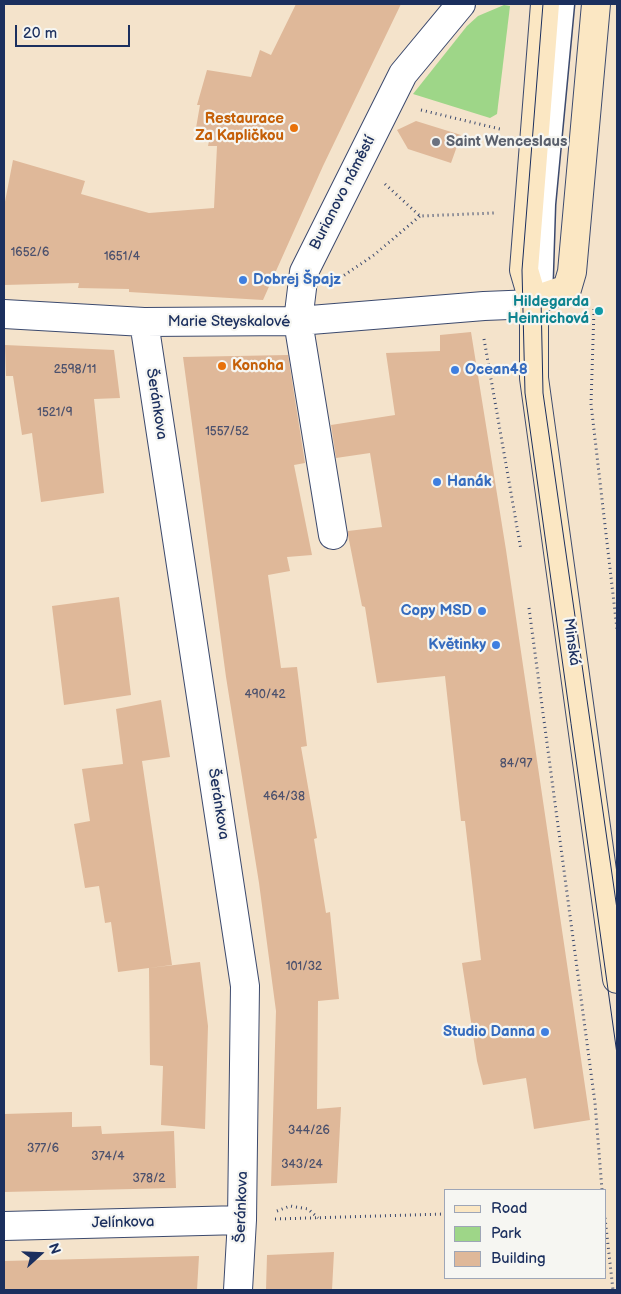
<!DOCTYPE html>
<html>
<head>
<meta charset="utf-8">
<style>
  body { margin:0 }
  #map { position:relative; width:621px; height:1294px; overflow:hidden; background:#f4e3cb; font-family:"Balsamiq Sans",sans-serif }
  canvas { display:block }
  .frame { position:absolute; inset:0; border:5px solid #1b2f5e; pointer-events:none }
  .legend { position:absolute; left:444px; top:1189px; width:162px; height:90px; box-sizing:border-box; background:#f6f6f2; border:1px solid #9ea6b7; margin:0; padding:6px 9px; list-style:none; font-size:15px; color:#1b2f5e }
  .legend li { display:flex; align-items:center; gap:10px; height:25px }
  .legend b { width:25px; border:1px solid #9ea6b7 }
  .north { position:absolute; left:15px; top:1229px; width:50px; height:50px; -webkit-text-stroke:4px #f6f6f2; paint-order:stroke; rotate:70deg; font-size:14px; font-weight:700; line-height:20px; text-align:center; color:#1b2f5e }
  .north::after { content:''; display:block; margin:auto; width:18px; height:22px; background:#1b2f5e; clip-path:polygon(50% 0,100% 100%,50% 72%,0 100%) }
  .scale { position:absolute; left:15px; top:25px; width:115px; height:22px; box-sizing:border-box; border:2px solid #1b2f5e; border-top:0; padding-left:6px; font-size:15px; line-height:18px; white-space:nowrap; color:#1b2f5e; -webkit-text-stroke:4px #f6f6f2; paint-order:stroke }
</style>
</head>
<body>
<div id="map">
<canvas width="621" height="1294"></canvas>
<div class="frame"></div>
<ul class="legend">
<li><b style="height:6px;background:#fbe7c3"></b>Road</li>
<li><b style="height:14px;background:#9ed688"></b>Park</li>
<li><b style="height:14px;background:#dfb899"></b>Building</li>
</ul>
<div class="north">N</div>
<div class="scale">20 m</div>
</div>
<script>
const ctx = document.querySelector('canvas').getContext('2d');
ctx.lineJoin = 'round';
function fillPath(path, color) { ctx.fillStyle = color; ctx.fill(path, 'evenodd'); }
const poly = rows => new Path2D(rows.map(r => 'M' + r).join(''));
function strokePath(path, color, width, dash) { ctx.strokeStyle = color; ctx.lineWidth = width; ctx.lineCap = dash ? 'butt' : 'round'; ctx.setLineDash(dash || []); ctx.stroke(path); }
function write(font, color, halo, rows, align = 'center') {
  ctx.font = font + ' "Balsamiq Sans",sans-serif'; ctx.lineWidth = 4.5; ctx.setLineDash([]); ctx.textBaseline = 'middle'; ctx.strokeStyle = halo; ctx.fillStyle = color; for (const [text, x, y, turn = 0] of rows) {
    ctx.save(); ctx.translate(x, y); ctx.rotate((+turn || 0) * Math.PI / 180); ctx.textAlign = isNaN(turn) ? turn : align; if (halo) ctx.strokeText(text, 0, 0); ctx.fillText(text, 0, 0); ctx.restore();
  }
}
const green = poly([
  [504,5,510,6,497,114,490,118,413,94,467,26,478,16]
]);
const building = poly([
  [296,4,401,4,323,166,263,300,129,292,129,289,78,288,79,283,4,285,4,207,13,160,85,181,81,194,149,213,214,208,217,146,208,146,211,131,196,128,200,105,197,105,207,70,251,77,260,50,271,55],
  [416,121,461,135,451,163,408,149,397,130],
  [471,332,506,550,590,1120,534,1129,526,1078,483,1085,477,1061,462,963,481,960,465,821,461,821,445,676,377,683,365,607,362,606,348,535,348,531,382,527,370,453,336,458,331,425,395,415,386,353,440,351,440,335],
  [5,345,114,350,120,398,94,399,104,493,41,502,32,433,22,435,13,376,6,376],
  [288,355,305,463,294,465,312,555,287,557,290,571,268,575,281,668,297,667,307,746,301,747,317,838,314,839,326,913,330,912,339,999,318,1001,317,1109,341,1107,337,1183,271,1186,276,1011,259,883,226,677,183,357],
  [119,597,131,695,64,705,52,606],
  [161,700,170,757,142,761,172,965,118,972,111,922,105,923,99,886,85,888,74,824,90,821,82,769,123,764,116,709],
  [200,962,208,1026,205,1129,161,1125,163,1066,150,1065,149,968],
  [72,1112,72,1127,101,1126,102,1134,174,1131,176,1188,4,1192,4,1114],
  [334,1252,332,1290,266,1290,267,1255],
  [199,1256,197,1290,4,1290,4,1261]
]);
const path = poly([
  [421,110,500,129],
  [385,184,420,216,494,213],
  [340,278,374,255,420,216],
  [594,309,591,404,617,629],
  [484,339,521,550],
  [529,608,595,1103,602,1190],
  [277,1211,290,1206,308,1209,318,1218],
  [605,1218,613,1290],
  [275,1219,445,1214]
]);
const lane = poly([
  [541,298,544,204,563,4]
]);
const street = poly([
  [4,314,144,322,298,321,484,306,534,304],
  [144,322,245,986,242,1220,238,1290],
  [333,535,298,321,304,272,403,74,461,4],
  [4,1226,242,1220]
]);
const secondary = poly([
  [545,4,524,270,534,304,534,378,617,979],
  [534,304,541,298,567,289,572,272,596,4]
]);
const tram = poly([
  [543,4,522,270,525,393,617,1054],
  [541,298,543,393,617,909]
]);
const markers = [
  [294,128,5,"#e8710a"],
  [436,142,5,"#6b7280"],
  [243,280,5,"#3f7fe0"],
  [599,311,5,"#0f9aa8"],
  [222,366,5,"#e8710a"],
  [455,370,5,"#3f7fe0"],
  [437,482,5,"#3f7fe0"],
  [482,611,5,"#3f7fe0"],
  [496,645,5,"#3f7fe0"],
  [545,1032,5,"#3f7fe0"]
];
const numberNames = [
  ["1652/6",30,253],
  ["1651/4",122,257],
  ["2598/11",75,370],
  ["1521/9",55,413],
  ["1557/52",227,432],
  ["490/42",265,695],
  ["84/97",516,764],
  ["464/38",284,797],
  ["101/32",304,967],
  ["344/26",309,1131],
  ["377/6",43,1149],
  ["374/4",108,1157],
  ["343/24",302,1165],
  ["378/2",149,1179]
];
const foodNames = [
  ["Restaurace",284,119],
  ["Za Kapličkou",284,136],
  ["Konoha",232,366,"left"]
];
const worshipNames = [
  ["Saint Wenceslaus",446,142]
];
const streetNames = [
  ["Burianovo náměstí",343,193,-63],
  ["Marie Steyskalové",229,322],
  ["Šeránkova",156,404,81],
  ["Minská",571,642,82],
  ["Šeránkova",218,804,81],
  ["Šeránkova",242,1207,-88],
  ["Jelínkova",123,1223,-1]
];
const shopNames = [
  ["Dobrej Špajz",253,280],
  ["Ocean48",465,370],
  ["Hanák",447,482],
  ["Copy MSD",472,611,"right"],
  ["Květinky",486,645,"right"],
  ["Studio Danna",535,1032,"right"]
];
const cultureNames = [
  ["Hildegarda",589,302],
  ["Heinrichová",589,319]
];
fillPath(green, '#9ed688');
fillPath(building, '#dfb899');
strokePath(lane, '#3c4a6e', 25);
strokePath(street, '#3c4a6e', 30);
strokePath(secondary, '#3c4a6e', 30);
strokePath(path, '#3c4a6e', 3, [1, 4]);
strokePath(lane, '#fff', 22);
strokePath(street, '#fff', 28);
strokePath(secondary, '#fbe7c3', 28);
strokePath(tram, '#1b2f5e', 1);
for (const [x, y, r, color] of markers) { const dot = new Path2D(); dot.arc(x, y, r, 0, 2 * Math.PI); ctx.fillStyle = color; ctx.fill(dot); strokePath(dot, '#f6f6f2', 2); }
write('12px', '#4c516d', null, numberNames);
write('bold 15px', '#c56008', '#f6f6f2', foodNames, 'right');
write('bold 15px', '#5b616d', '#f6f6f2', worshipNames, 'left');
write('15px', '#1b2f5e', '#f6f6f2', streetNames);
write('bold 15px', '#366cbe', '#f6f6f2', shopNames, 'left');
write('bold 15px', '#0d838f', '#f6f6f2', cultureNames, 'right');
</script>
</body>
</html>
